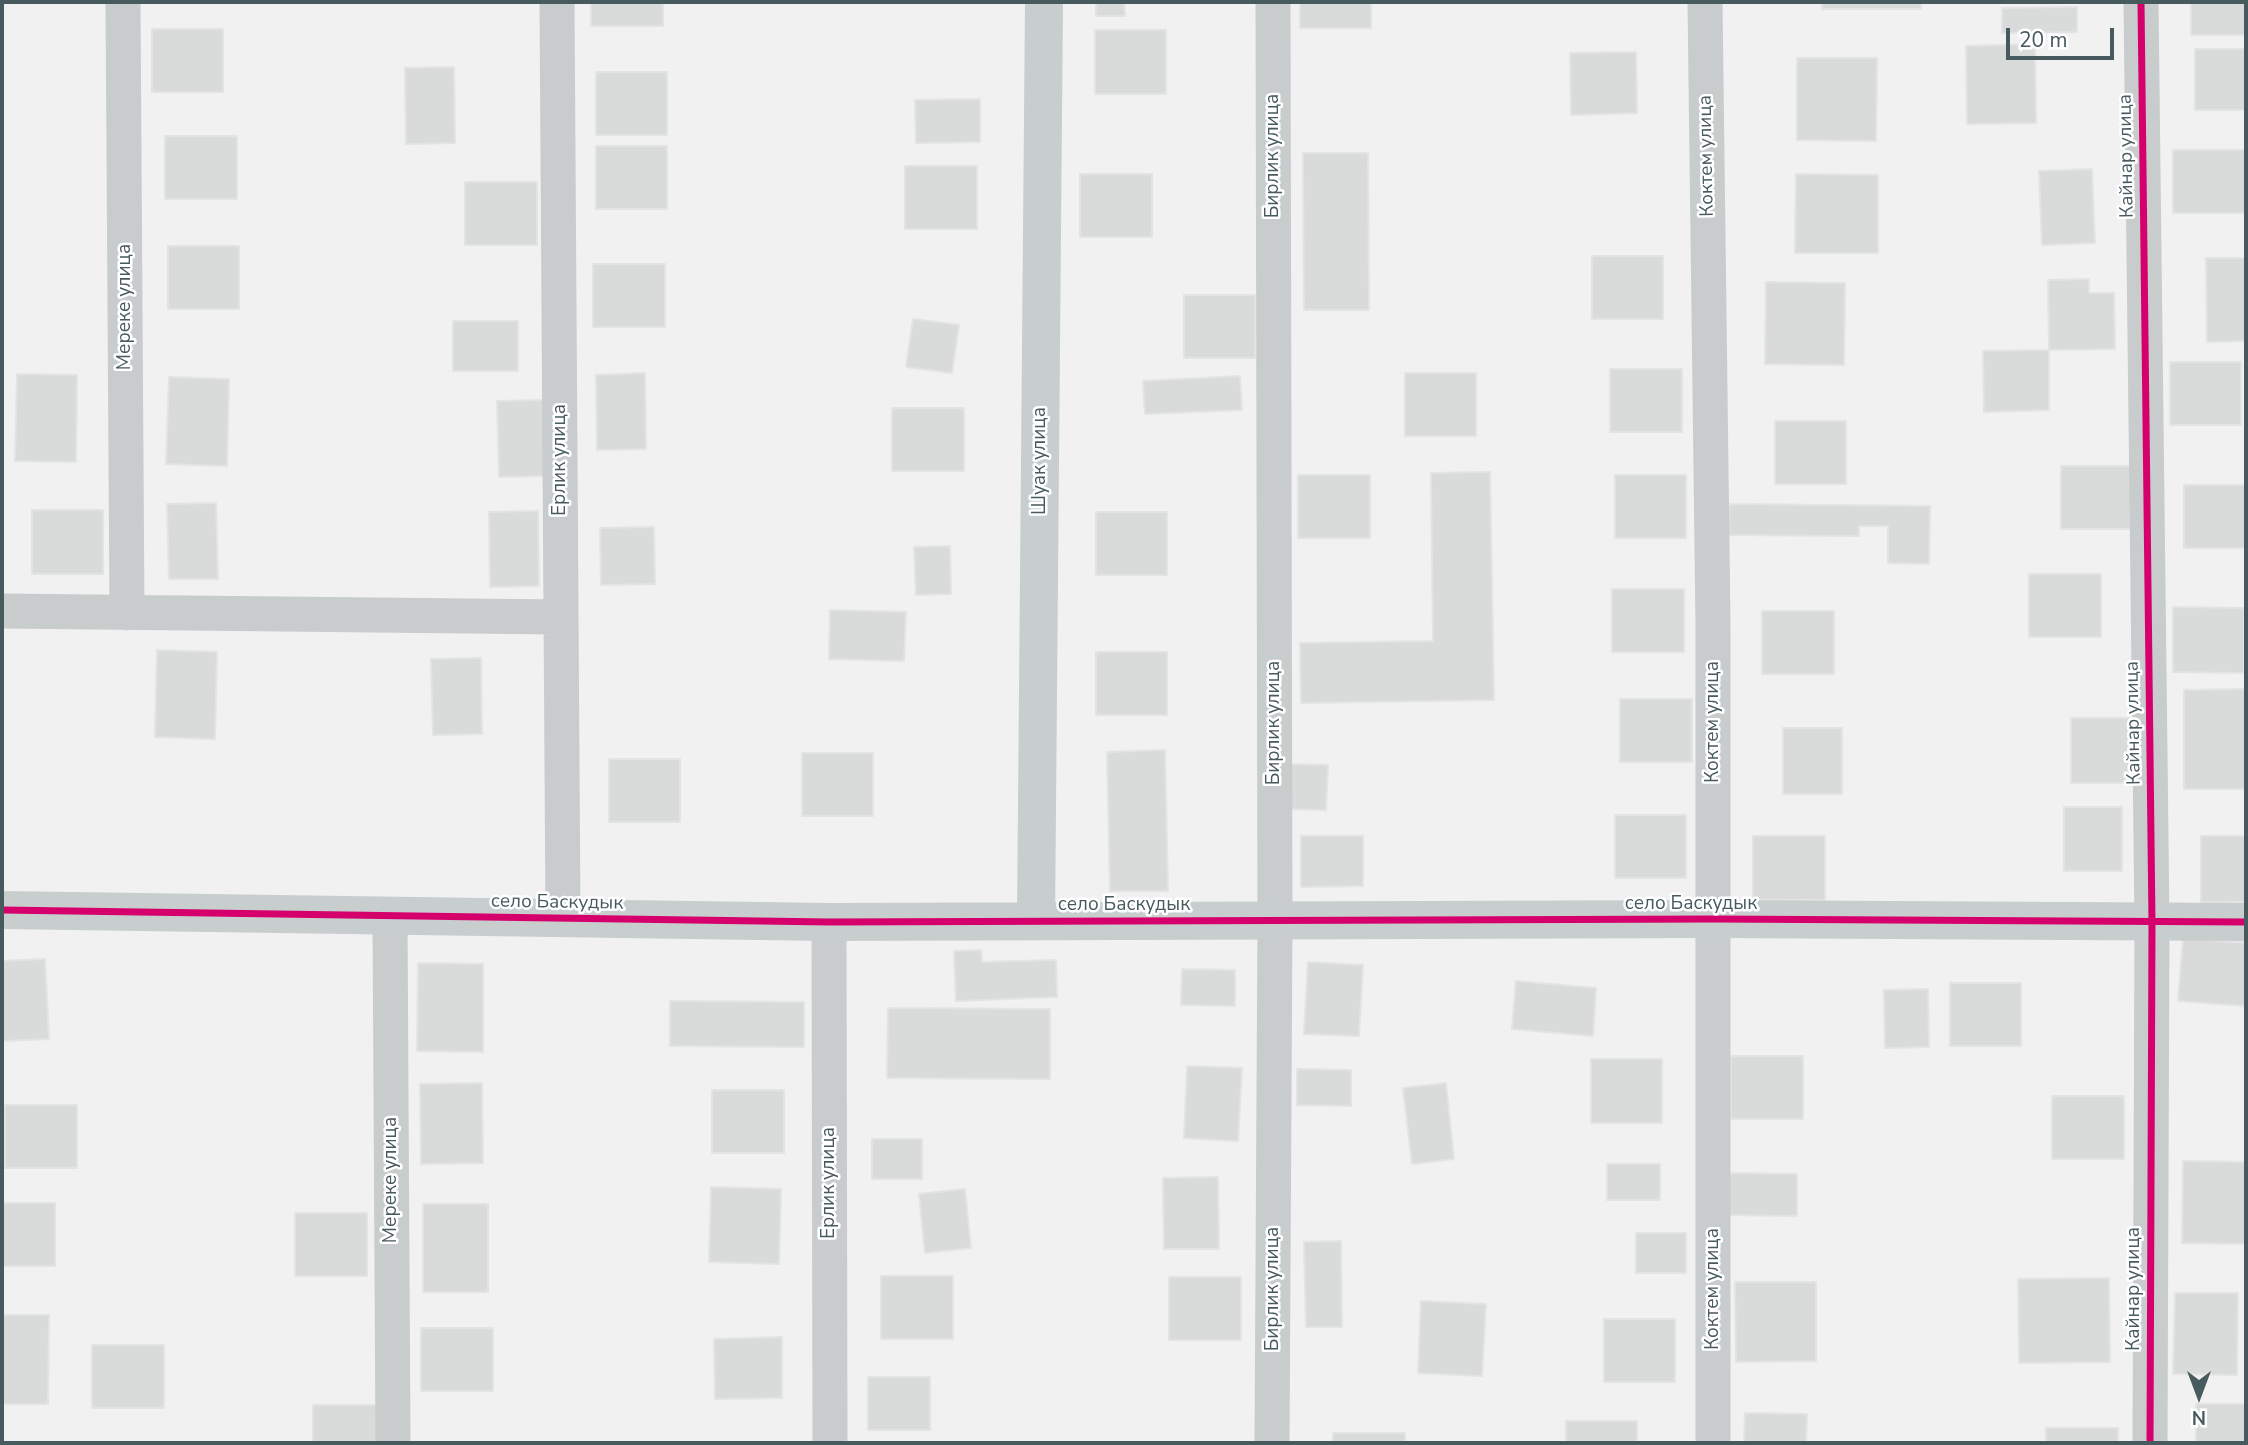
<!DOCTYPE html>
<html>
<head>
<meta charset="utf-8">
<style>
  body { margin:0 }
  #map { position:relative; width:2248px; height:1445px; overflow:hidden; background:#f1f1f1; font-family:"Nunito Sans",sans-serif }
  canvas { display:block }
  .frame { position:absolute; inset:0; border:4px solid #475a5e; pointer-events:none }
  .north { position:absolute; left:2164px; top:1361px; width:70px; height:70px; -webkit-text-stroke:5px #fff; paint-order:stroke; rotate:180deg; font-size:19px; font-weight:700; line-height:28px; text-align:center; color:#475a5e }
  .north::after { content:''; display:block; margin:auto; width:24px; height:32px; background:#475a5e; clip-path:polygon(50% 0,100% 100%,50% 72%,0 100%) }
  .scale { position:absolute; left:2006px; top:28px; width:108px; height:32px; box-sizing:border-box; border:4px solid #475a5e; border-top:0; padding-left:9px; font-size:21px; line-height:24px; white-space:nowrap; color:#475a5e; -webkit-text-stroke:5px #fff; paint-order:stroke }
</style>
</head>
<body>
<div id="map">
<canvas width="2248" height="1445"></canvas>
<div class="frame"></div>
<div class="north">N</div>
<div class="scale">20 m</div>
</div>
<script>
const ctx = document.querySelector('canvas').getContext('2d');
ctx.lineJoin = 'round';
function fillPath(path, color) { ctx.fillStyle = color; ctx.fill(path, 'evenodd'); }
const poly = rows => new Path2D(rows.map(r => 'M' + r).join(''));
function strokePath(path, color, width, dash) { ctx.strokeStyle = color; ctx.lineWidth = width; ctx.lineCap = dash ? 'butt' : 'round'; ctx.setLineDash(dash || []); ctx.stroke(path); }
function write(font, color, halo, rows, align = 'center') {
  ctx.font = font + ' "Nunito Sans",sans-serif'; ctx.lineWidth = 5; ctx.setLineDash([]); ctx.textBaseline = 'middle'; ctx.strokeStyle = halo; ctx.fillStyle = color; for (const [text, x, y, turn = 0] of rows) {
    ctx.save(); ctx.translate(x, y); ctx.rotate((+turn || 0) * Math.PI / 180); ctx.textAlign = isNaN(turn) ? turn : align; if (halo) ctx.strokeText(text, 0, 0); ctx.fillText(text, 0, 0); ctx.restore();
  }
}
const building = poly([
  [160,2,231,2,231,3,160,3,160,2],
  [591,2,663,2,663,26,591,26,591,2],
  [1096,2,1124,2,1125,16,1096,16,1096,2],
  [1300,2,1371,2,1371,28,1300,28,1300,2],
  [1822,2,1921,2,1921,9,1822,9,1822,2],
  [2191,2,2246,2,2246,35,2191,35,2191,2],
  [2077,7,2077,32,2002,33,2002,8,2077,7],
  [152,29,223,29,223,92,152,92,152,29],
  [1095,30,1166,30,1166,94,1095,94,1095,30],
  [2035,44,2036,123,1967,124,1966,46,2035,44],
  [2195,49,2246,49,2246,110,2195,110,2195,49],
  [1636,52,1637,113,1571,115,1570,53,1636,52],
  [1797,58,1877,58,1876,141,1797,140,1797,58],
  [454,67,455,143,406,144,405,68,454,67],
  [596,72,667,72,667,135,596,135,596,72],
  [980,99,980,142,916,143,915,100,980,99],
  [165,136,237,136,237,199,165,199,165,136],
  [596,146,667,146,667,209,596,209,596,146],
  [2173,150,2245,150,2245,213,2173,213,2173,150],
  [1303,153,1368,153,1369,310,1304,310,1303,153],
  [905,166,977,166,977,229,905,229,905,166],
  [2092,169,2095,243,2042,245,2039,171,2092,169],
  [1080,174,1152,174,1152,237,1080,237,1080,174],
  [1796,174,1878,175,1878,253,1795,253,1796,174],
  [465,182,537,182,537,245,465,245,465,182],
  [168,246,239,246,239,309,168,309,168,246],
  [1592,256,1663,256,1663,319,1592,319,1592,256],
  [2206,258,2246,258,2246,341,2207,342,2206,258],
  [593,264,665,264,665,327,593,327,593,264],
  [2089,279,2089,293,2114,293,2115,349,2049,350,2048,280,2089,279],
  [1766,282,1845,283,1844,365,1765,364,1766,282],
  [1184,295,1255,295,1255,358,1184,358,1184,295],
  [913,319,959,325,952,373,906,367,913,319],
  [453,321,518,321,518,371,453,371,453,321],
  [2049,350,2049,410,1984,412,1983,351,2049,350],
  [2170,362,2241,362,2241,425,2170,425,2170,362],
  [1610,369,1682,369,1682,432,1610,432,1610,369],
  [645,373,646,449,597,450,596,375,645,373],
  [1405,373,1476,373,1476,436,1405,436,1405,373],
  [17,374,77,375,76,462,15,461,17,374],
  [1240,376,1242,410,1145,414,1143,381,1240,376],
  [169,377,229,379,227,466,166,464,169,377],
  [547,400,548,476,499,477,497,401,547,400],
  [892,408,964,408,964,471,892,471,892,408],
  [1775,421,1846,421,1846,484,1775,484,1775,421],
  [2061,466,2133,466,2133,529,2061,529,2061,466],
  [1490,472,1494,700,1301,703,1300,643,1433,641,1431,473,1490,472],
  [1298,475,1370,475,1370,538,1298,538,1298,475],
  [1615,475,1686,475,1686,538,1615,538,1615,475],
  [2184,485,2246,485,2246,548,2184,548,2184,485],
  [216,503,218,579,169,579,167,504,216,503],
  [1729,504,1930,506,1929,564,1888,563,1888,526,1859,526,1859,536,1728,535,1729,504],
  [32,510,103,510,103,574,32,574,32,510],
  [538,511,539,586,490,587,489,512,538,511],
  [1096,512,1167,512,1167,575,1096,575,1096,512],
  [654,527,655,584,601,585,600,528,654,527],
  [950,546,951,594,916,595,914,547,950,546],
  [2029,574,2101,574,2101,637,2029,637,2029,574],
  [1612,589,1684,589,1684,652,1612,652,1612,589],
  [2173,607,2244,608,2244,673,2173,672,2173,607],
  [830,610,906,612,904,661,829,659,830,610],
  [1762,611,1834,611,1834,674,1762,674,1762,611],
  [157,650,217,652,215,739,155,737,157,650],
  [1096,652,1167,652,1167,715,1096,715,1096,652],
  [481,658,482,734,433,735,431,659,481,658],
  [2246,689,2246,789,2184,789,2184,690,2246,689],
  [1620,699,1692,699,1692,762,1620,762,1620,699],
  [2071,718,2130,718,2130,783,2071,783,2071,718],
  [1783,728,1842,728,1842,794,1783,794,1783,728],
  [1165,750,1168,891,1110,891,1107,752,1165,750],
  [802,753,873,753,873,816,802,816,802,753],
  [609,759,680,759,680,822,609,822,609,759],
  [1284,764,1328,765,1326,810,1283,809,1284,764],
  [2064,807,2122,807,2122,871,2064,871,2064,807],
  [1615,815,1686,815,1686,878,1615,878,1615,815],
  [1301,836,1363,836,1363,886,1301,887,1301,836],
  [1753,836,1825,836,1825,900,1753,900,1753,836],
  [2201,836,2246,836,2246,902,2201,902,2201,836],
  [2183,938,2246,943,2246,1006,2178,1001,2183,938],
  [981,950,982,962,1056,960,1057,997,956,1001,954,951,981,950],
  [45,959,49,1039,2,1041,2,961,45,959],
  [1308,962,1363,965,1359,1036,1304,1034,1308,962],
  [418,963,483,964,483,1052,417,1051,418,963],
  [1182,969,1235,970,1235,1006,1181,1005,1182,969],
  [1516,981,1596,988,1593,1036,1512,1029,1516,981],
  [1950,983,2021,983,2021,1046,1950,1046,1950,983],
  [1928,989,1929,1047,1885,1048,1884,990,1928,989],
  [670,1001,804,1002,804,1047,670,1046,670,1001],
  [888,1008,1050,1009,1050,1079,887,1078,888,1008],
  [1731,1056,1803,1056,1803,1119,1731,1119,1731,1056],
  [1591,1059,1662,1059,1662,1123,1591,1123,1591,1059],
  [1187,1066,1242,1068,1238,1141,1184,1138,1187,1066],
  [1297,1069,1351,1070,1351,1106,1297,1105,1297,1069],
  [482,1083,483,1163,421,1164,420,1084,482,1083],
  [1446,1083,1454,1159,1412,1164,1403,1088,1446,1083],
  [712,1090,784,1090,784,1153,712,1153,712,1090],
  [2052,1096,2124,1096,2124,1159,2052,1159,2052,1096],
  [5,1105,77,1105,77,1168,5,1168,5,1105],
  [872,1139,922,1139,922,1179,872,1179,872,1139],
  [2183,1161,2246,1162,2245,1244,2182,1243,2183,1161],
  [1607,1164,1660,1164,1660,1200,1607,1200,1607,1164],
  [1728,1173,1797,1174,1797,1216,1727,1215,1728,1173],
  [1218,1177,1219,1249,1164,1249,1163,1178,1218,1177],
  [711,1187,781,1189,779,1264,709,1262,711,1187],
  [965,1189,971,1248,925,1253,919,1194,965,1189],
  [2,1203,55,1203,55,1266,2,1266,2,1203],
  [423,1204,488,1204,488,1292,423,1292,423,1204],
  [295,1213,367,1213,367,1276,295,1276,295,1213],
  [1636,1233,1686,1233,1686,1273,1636,1273,1636,1233],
  [1341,1241,1342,1327,1306,1327,1304,1242,1341,1241],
  [881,1276,953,1276,953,1339,881,1339,881,1276],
  [1169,1277,1241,1277,1241,1340,1169,1340,1169,1277],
  [2109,1278,2110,1362,2019,1363,2018,1279,2109,1278],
  [1735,1282,1816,1282,1816,1361,1736,1362,1735,1282],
  [2175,1293,2238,1293,2237,1375,2173,1374,2175,1293],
  [1421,1301,1486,1304,1482,1376,1418,1373,1421,1301],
  [2,1315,49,1315,48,1404,2,1404,2,1315],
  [1604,1319,1675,1319,1675,1382,1604,1382,1604,1319],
  [421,1328,493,1328,493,1391,421,1391,421,1328],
  [782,1337,782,1398,715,1399,714,1339,782,1337],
  [92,1345,164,1345,164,1408,92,1408,92,1345],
  [868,1377,930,1377,930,1430,868,1430,868,1377],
  [2196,1404,2246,1404,2246,1443,2196,1443,2196,1404],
  [313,1405,378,1405,378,1443,313,1443,313,1405],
  [1745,1413,1807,1414,1806,1443,1744,1443,1745,1413],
  [1566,1421,1637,1421,1637,1443,1566,1443,1566,1421],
  [2046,1428,2118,1428,2118,1443,2046,1443,2046,1428],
  [1333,1433,1405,1433,1405,1443,1333,1443,1333,1433]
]);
const street = poly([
  [123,2,127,613],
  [557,2,563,918],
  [1705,2,1713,625,1713,1443],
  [2141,2,2152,922,2150,1443],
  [2,611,561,617],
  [390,918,393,1443],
  [829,922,830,1443],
  [1272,1443,1275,921,1273,2]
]);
const secondary = poly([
  [2,910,829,922,1714,919,2246,922],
  [1036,921,1044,2]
]);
const cycleway = poly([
  [2141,2,2152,922,2150,1443],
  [2,910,829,922,1714,919,2246,922]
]);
const streetNames = [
  ["Бирлик улица",1273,156,-90],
  ["Коктем улица",1707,156,-91],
  ["Кайнар улица",2127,156,-91],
  ["Мереке улица",125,307,-90],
  ["Ерлик улица",560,460,-90],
  ["Шуак улица",1040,461,-90],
  ["Коктем улица",1713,722,-90],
  ["Бирлик улица",1274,723,-90],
  ["Кайнар улица",2134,723,-91],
  ["село Баскудык",557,903,1],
  ["село Баскудык",1691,904],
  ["село Баскудык",1124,905],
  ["Мереке улица",391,1180,-90],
  ["Ерлик улица",829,1183,-90],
  ["Бирлик улица",1273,1289,-90],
  ["Коктем улица",1713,1289,-90],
  ["Кайнар улица",2134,1289,-90]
];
fillPath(building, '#d9dada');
strokePath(building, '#e2e3e4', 2);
strokePath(street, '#c8cccd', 35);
strokePath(secondary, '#c8cdce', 38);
strokePath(cycleway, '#d6006c', 7);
write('19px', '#475a5e', '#fff', streetNames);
</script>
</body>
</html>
